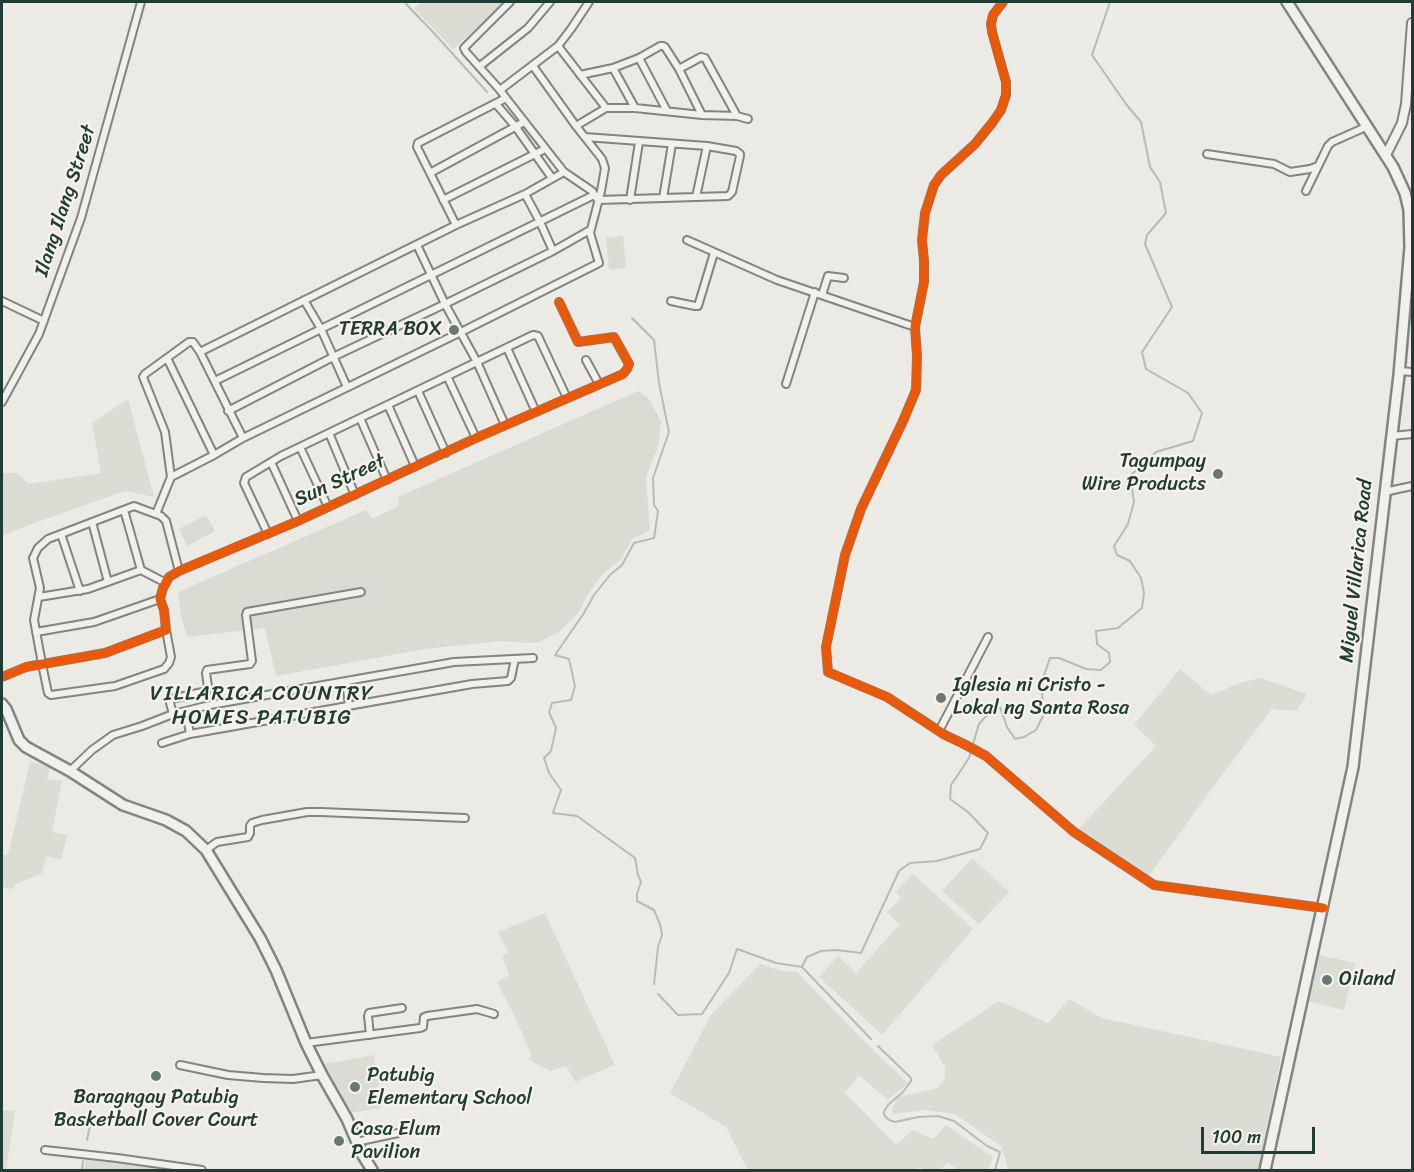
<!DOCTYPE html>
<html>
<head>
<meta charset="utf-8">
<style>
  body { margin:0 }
  #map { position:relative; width:1414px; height:1172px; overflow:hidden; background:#ebeae4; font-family:Sriracha,sans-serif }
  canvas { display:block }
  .frame { position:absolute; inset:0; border:3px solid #1f3d34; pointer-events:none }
  .scale { position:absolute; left:1201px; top:1127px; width:114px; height:27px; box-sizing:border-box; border:3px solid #1f3d34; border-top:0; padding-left:8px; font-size:18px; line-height:21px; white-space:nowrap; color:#1f3d34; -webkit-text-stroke:4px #f7f3e8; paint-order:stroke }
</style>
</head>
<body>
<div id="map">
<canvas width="1414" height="1172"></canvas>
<div class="frame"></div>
<div class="scale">100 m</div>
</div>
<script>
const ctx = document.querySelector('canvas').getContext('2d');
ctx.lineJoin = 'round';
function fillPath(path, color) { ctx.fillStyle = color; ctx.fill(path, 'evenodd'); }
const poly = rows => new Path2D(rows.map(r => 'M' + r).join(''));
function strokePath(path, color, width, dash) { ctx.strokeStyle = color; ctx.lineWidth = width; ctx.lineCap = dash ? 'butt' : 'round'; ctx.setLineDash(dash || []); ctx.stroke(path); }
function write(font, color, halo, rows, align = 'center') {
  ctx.font = font + ' Sriracha,sans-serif'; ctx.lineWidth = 4.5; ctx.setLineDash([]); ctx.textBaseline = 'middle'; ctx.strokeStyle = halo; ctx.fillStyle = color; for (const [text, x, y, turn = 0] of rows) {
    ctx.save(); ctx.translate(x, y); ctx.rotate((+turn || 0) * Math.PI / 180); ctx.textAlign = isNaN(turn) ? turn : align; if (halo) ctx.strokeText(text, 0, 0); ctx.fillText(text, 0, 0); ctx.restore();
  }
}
const built = poly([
  [421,2,507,2,453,49,414,8],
  [128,399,154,497,125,491,29,525,2,536,2,473,17,473,29,484,101,473,92,423],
  [1180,669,1211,695,1240,683,1260,678,1307,694,1297,711,1272,709,1213,787,1146,880,1075,833,1156,746,1134,725],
  [30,762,51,766,47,779,62,781,52,832,67,835,61,860,46,856,42,873,16,884,12,889,2,887,2,855,8,855],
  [972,858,1009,892,979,924,942,891],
  [913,874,973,929,882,1035,819,977,838,956,856,973,899,925,887,912,901,898,896,891],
  [545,913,615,1065,575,1082,566,1066,550,1071,528,1059,532,1057,517,1021,497,982,509,975,502,956,508,952,498,932],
  [1318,955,1355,963,1344,1010,1307,1001],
  [760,964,782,971,797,972,873,1050,908,1083,888,1100,859,1075,845,1093,896,1145,913,1130,933,1139,946,1125,993,1157,988,1170,958,1170,948,1163,939,1170,925,1170,919,1167,916,1170,748,1170,726,1127,670,1093,711,1015],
  [1069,999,1102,1018,1281,1057,1258,1170,1007,1170,1008,1168,1001,1146,955,1114,925,1110,893,1114,892,1108,898,1097,938,1088,945,1078,945,1067,932,1045,999,1001,1048,1023],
  [374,1055,382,1108,348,1113,319,1065],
  [2,1110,15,1111,6,1170,2,1170],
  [86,1157,153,1167,153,1170,84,1170]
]);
const green = poly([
  [623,236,626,268,609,270,606,238],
  [638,391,649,399,661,421,658,447,646,477,650,531,632,539,621,559,601,576,589,593,578,613,558,633,536,643,501,641,425,649,276,676,265,628,187,637,181,615,178,592,366,510,372,519,399,506,398,497],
  [206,515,215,531,187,546,179,529]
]);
const stream = poly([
  [407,2,406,4,433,32,487,92],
  [632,318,654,340,659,383,669,432,653,478,654,505,658,511,654,538,634,543,622,565,610,575,594,595,584,613,555,655,569,659,575,686,571,700,552,703,549,712,556,728,551,751,544,758,549,773,561,790,553,813,577,816,635,858,638,875,641,882,637,894,637,901,654,910,660,924,662,935,658,947,654,984],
  [802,967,807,957,821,951,837,950,861,953,899,871,910,863,937,861,980,849,988,833,968,812,950,799,951,785,969,758,979,724,989,713,1000,707,1007,727,1015,739,1024,737,1036,730,1044,714,1041,684,1050,658,1059,658,1086,669,1101,670,1110,662,1109,653,1097,644,1096,631,1118,628,1142,608,1144,593,1141,578,1130,561,1117,555,1114,546,1128,524,1134,502,1130,476,1156,452,1193,441,1202,413,1188,393,1146,369,1142,352,1172,307,1145,244,1147,235,1166,213,1160,182,1150,167,1141,122,1126,104,1092,55,1110,2],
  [802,967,871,1039],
  [658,994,678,1015,702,1014,729,973,737,949,776,963,802,967],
  [878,1046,911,1078,911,1081,903,1092,889,1104,884,1111,884,1115,889,1120,895,1122,918,1117,938,1116,954,1121,987,1146,1000,1152,995,1170],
  [87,1140,90,1125],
  [82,1170,83,1161]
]);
const minor = poly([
  [1003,2,993,15,991,24,992,32,1006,82,1006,95,1001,110,992,123,975,144,941,175,934,185,925,213,922,240,924,261,924,282,915,327,917,356,916,390,903,421,861,509,845,555,826,647,828,672,887,697,945,735,964,744,986,756,1074,832,1154,885,1323,908],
  [558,46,606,108],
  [639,58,667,111],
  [480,66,528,28,550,2],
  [613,68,635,108],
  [580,75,613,68,639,58,660,46,663,46,665,47,679,69,702,115],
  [500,90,466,52,464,48,510,2],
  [496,104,515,126,552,178],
  [737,116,748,119],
  [576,126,606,108,635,108,702,115,737,116,705,58,701,57,679,69],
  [585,137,707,146,736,151,740,154,740,156,732,192,728,196,598,200,592,191,564,172,506,98,500,90,558,46,571,29,589,2],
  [1207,154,1274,164,1290,172,1310,169,1318,166],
  [430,173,417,147,418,143,506,98],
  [1306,191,1328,146,1332,142,1368,126],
  [525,194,540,222,553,251],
  [696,197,707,146],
  [663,198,672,144],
  [443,200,545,149],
  [630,200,639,142],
  [456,225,430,173,524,122],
  [687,240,777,280,915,327],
  [417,245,445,304,477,362,505,425],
  [822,295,828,276,844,278],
  [304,300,321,329,347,387],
  [2,301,44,321],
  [671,301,695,306,698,306,714,253],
  [507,348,536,412],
  [200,352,456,225,525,194,564,172],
  [167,358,214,455],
  [586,360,599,384],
  [1399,371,1412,372],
  [447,376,476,438],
  [215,381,594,195],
  [786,384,815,292],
  [418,391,446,453],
  [2,402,39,334,81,218,141,2],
  [388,405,415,466],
  [228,411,333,357,445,304,553,251,590,230],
  [360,418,387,480],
  [329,433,355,495],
  [1391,436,1412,434],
  [300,447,328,507],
  [271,462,298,521],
  [171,477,165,432,143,377,145,374,189,342,193,342,200,352,243,438],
  [1384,492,1412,486],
  [124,510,141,570],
  [156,514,171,477,214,455,243,438,461,332,599,263,590,233,601,191,605,168,602,159,576,126,533,66],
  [92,522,108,582],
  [61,534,80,591],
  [268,534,244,483,246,477,281,456,533,335,538,336,567,398],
  [39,597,88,589,141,570,166,583],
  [166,630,171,657,169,663,164,669,115,686,51,695,48,693,42,664,34,620,40,588,33,558,38,548,48,539,134,506,161,516,166,521,179,571],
  [36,632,94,622,160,599],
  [2,677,26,667,105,653,166,630,164,610,160,599,163,588,169,577,179,571,298,521,476,438,623,374,627,369,629,364,614,337,578,342,559,302],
  [346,681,349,706],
  [186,711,190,734],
  [173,714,170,703,171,699,207,691,208,687,206,673,207,670,250,664,252,661,246,615,247,612,361,592],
  [939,731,988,637],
  [162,743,190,734,472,684,508,681,511,678,515,659],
  [70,771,92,750,113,735,142,726,173,714,210,705,454,662,533,658],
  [206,850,217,842,248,837,250,833,250,826,252,823,262,820,307,812,321,812,465,818],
  [370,1035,368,1016,369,1013,402,1008],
  [306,1043,420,1028,423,1027,424,1017,427,1016,477,1009,494,1014],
  [180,1065,228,1075,263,1078,293,1079,322,1075],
  [356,1142,398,1133],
  [45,1150,117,1158,202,1170]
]);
const tertiary = poly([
  [1386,155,1402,123,1406,104,1412,23]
]);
const secondary = poly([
  [2,704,6,709,19,740,26,747,70,771,123,805,166,820,186,831,206,850,260,938,276,970,306,1043,322,1075,347,1119,362,1154,372,1170],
  [1265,1170,1353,767,1399,375,1410,247,1409,210,1405,193,1393,167,1287,2]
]);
const cycleway = poly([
  [1003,2,993,15,991,24,992,32,1006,82,1006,95,1001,110,992,123,975,144,941,175,934,185,925,213,922,240,924,261,924,282,915,327,917,356,916,390,903,421,861,509,845,555,826,647,828,672,887,697,945,735,964,744,986,756,1074,832,1154,885,1323,908],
  [2,677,26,667,105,653,166,630,164,610,160,599,163,588,169,577,179,571,298,521,476,438,623,374,627,369,629,364,614,337,578,342,559,302]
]);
const markers = [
  [454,330,6,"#667a72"],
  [1218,474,6,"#667a72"],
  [941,698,6,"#667a72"],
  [1327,980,6,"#667a72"],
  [156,1076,6,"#667a72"],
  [355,1087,6,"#667a72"],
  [339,1141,6,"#667a72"]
];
const streetNames = [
  ["Ilang Ilang Street",66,201,-72],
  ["Sun Street",340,481,-25],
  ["Miguel Villarica Road",1357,571,-84]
];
const poiNames = [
  ["TERRA BOX",442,330,"right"],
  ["Tagumpay",1206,462,"right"],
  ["Wire Products",1206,485,"right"],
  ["Iglesia ni Cristo -",953,686],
  ["Lokal ng Santa Rosa",953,709],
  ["Oiland",1339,980],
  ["Patubig",367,1076],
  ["Elementary School",367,1099],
  ["Baragngay Patubig",156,1098,"center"],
  ["Basketball Cover Court",156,1121,"center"],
  ["Casa Elum",351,1130],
  ["Pavilion",351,1153]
];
const neighbourhoodNames = [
  ["VILLARICA COUNTRY",262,695],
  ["HOMES PATUBIG",262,719]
];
fillPath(built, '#dbdcd3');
fillPath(green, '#dadbd2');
strokePath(stream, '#b6bcb4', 2);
strokePath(minor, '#808581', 10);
strokePath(tertiary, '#808581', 12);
strokePath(secondary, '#808581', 14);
strokePath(minor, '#f1f0ec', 6);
strokePath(tertiary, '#f1f0ec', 8);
strokePath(secondary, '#f1f0ec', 9);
strokePath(cycleway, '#e8590c', 9);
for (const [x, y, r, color] of markers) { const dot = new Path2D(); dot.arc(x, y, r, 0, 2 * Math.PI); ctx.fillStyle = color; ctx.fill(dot); strokePath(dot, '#f7f3e8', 2); }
write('20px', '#1f3d34', '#f7f3e8', streetNames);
write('20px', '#1f3d34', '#f7f3e8', poiNames, 'left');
ctx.letterSpacing = '1.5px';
write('21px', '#1f3d34', '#f7f3e8', neighbourhoodNames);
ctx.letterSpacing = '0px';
</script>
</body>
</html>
